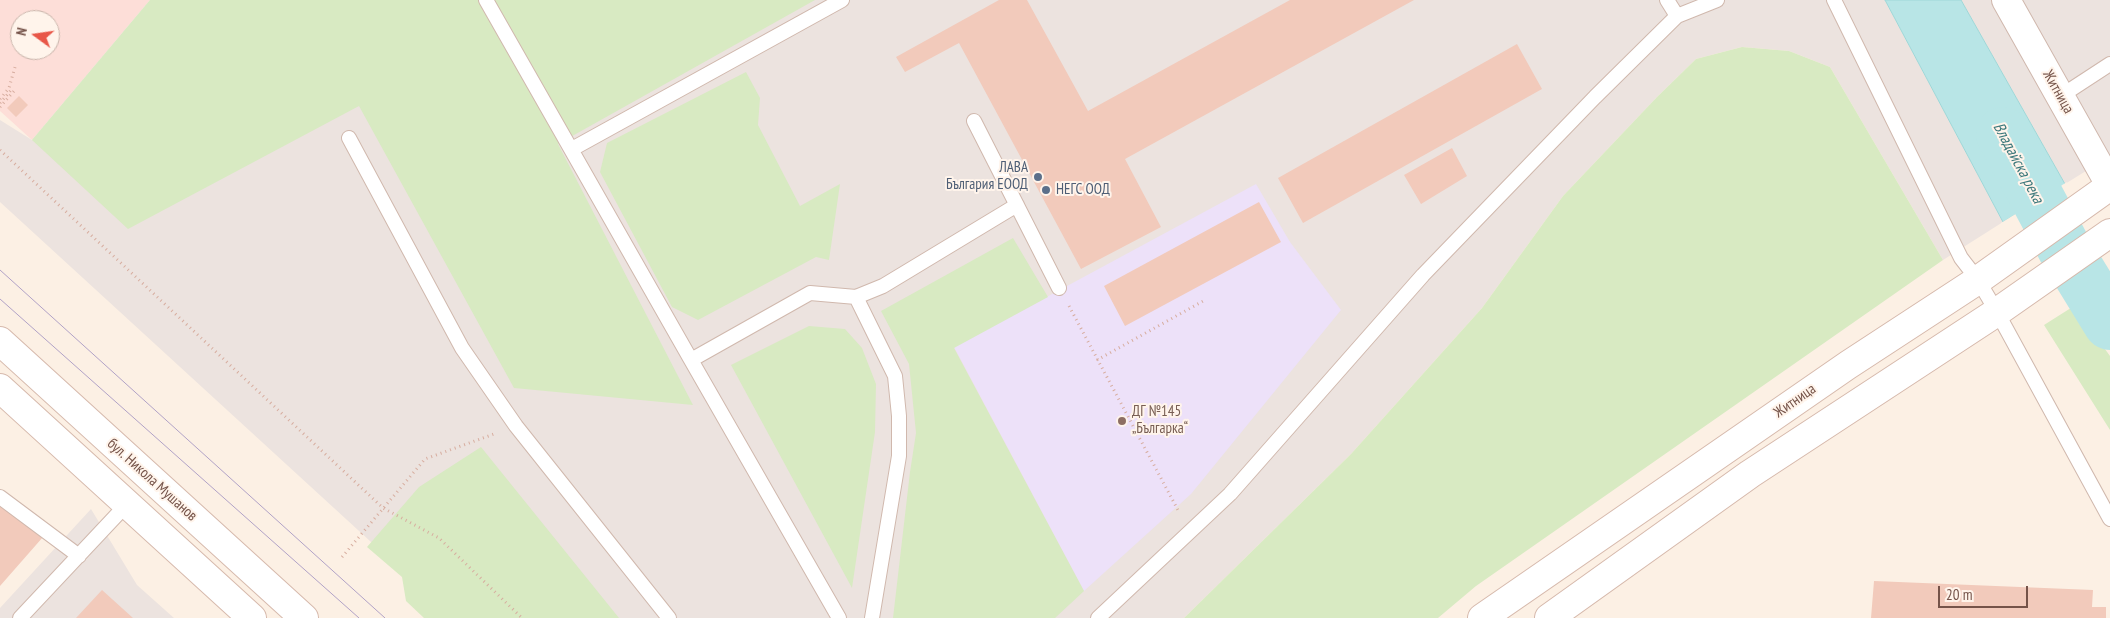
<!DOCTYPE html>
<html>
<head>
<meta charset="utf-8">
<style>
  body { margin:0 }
  #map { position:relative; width:2110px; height:618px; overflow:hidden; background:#fcf0e4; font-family:"PT Sans Narrow",sans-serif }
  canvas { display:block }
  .north { position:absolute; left:10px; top:10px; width:50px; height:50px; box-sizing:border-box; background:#fff4eb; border:1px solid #c8b4aa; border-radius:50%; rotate:284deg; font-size:14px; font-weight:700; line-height:20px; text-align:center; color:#755349 }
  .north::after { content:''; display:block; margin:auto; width:18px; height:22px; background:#e85748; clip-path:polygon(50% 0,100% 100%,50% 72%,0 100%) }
  .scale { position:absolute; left:1938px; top:586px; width:90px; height:22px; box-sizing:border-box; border:2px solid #755349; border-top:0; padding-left:6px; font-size:15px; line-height:18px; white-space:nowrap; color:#755349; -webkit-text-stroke:4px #fff4eb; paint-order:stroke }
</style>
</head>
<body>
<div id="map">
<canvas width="2110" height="618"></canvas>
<div class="north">N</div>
<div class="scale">20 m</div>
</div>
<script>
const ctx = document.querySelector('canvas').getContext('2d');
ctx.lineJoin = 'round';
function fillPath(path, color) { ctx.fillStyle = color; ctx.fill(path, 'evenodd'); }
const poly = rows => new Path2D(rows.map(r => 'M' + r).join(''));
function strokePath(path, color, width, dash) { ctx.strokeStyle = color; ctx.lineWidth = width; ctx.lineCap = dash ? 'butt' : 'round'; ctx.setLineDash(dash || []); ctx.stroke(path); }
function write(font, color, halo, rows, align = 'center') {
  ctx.font = font + ' "PT Sans Narrow",sans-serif'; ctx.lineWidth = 4; ctx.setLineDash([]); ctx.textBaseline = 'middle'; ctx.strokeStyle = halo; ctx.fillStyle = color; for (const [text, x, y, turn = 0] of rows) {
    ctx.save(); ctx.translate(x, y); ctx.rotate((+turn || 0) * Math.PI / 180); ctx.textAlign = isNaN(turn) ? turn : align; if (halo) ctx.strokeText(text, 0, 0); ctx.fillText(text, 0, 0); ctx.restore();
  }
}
const commercial = poly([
  [0,0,150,0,32,140,0,111],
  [20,20,50,20,50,50,20,50]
]);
const industrial = poly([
  [150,0,1885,0,2003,222,1943,260,1830,67,1789,51,1742,47,1696,59,1657,97,1563,196,1482,308,1351,454,1184,618,454,618,0,202,0,120,32,140],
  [1961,0,2110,0,2110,156,2065,184],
  [91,509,137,585,174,618,0,618,0,608]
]);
const education = poly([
  [1256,184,1290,242,1341,310,1191,494,1084,591,954,347]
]);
const green = poly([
  [150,0,815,0,558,144,693,405,514,388,359,106,128,229,32,140],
  [1742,47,1789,51,1830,67,1943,260,1476,586,1438,618,1184,618,1351,454,1482,308,1563,196,1657,97,1696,59],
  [746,72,760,98,758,125,800,206,840,184,829,260,816,257,698,320,672,307,600,172,607,143],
  [1013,238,1048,297,954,348,1084,591,1055,618,893,618,910,472,916,433,909,364,881,311],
  [2074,306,2110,356,2110,430,2044,325],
  [809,326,845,329,862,348,876,384,875,432,852,588,731,365],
  [481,447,619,618,424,618,406,601,402,577,367,547,419,487]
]);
const water = poly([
  [1885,0,1961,0,2065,184,2003,222,1885,0]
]);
const pier = poly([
  [2067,182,2066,186,2004,224,2001,223]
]);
const river = poly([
  [2003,134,2064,248,2110,323]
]);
const building = poly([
  [999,0,1027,0,1088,111,1290,0,1414,0,1125,159,1161,227,1081,269,959,43,905,72,896,57],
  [1517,44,1542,89,1303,223,1278,178],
  [19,96,28,105,16,117,7,108],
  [1452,148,1467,176,1421,204,1404,175],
  [1259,202,1281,242,1125,326,1104,286],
  [0,502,43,537,0,586],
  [1874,581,2093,590,2092,607,2106,607,2106,618,1871,618],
  [102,590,133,618,76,618]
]);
const path = poly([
  [0,99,9,88,15,67],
  [0,103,12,89],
  [0,107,14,91,12,89],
  [0,150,383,508,439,538,522,618],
  [1069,306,1179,512],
  [1097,360,1205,300],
  [342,557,425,459,494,434]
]);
const lane = poly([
  [486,0,691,360],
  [1667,0,1677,16],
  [1834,0,1961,258,1978,280,1997,312,2110,519],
  [2061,96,2110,64],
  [974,121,1059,288],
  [349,138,462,348,516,426,669,618],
  [572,149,842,0],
  [856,297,895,376,899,416,899,456,872,618],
  [0,497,79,556],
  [20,618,128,503],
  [839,618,691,360,810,293,856,297,883,286,1017,205],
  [1098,618,1230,494,1423,275,1595,97,1677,16,1717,0]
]);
const street = poly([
  [2006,0,2110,185]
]);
const secondary = poly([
  [0,341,304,618],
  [0,388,252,618],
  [1482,618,1848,365,1978,280,2110,186],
  [1549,618,1750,474,1997,312,2110,233]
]);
const tram = poly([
  [0,270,385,618],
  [0,299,359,618]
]);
const markers = [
  [1038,177,5,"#5c6f8a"],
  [1046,190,5,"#5c6f8a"],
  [1122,421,5,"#8d6e63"]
];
const streetNames = [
  ["Житница",2058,92,61],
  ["Житница",1795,401,-35],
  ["бул. Никола Мушанов",152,480,42]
];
const serviceNames = [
  ["ЛАВА",1028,168],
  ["България ЕООД",1028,185],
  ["НЕГС ООД",1056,190,"left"]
];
const educationNames = [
  ["ДГ №145",1132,412],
  ["„Българка“",1132,429]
];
const waterNames = [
  ["Владайска река",2018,163,62]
];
fillPath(commercial, '#fdded8');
fillPath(industrial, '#ece3df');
fillPath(education, '#ede1f9');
fillPath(green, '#d8eac2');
fillPath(water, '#b8e5e6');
strokePath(water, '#9ed7d8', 1);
fillPath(pier, '#fcf0e4');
strokePath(river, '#b8e5e6', 54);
fillPath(building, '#f2cabb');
strokePath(lane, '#d0b8ad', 16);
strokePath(street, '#d0b8ad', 30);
strokePath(secondary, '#d6b9ac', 30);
strokePath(path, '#d7ad9f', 3, [1, 4]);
strokePath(lane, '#fff', 14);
strokePath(street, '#fff', 28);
strokePath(secondary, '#fff', 28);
strokePath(tram, '#b1a2c6', 1);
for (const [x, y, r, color] of markers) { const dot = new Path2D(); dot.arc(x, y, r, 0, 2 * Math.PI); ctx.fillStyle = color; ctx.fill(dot); strokePath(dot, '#fff4eb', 2); }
write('15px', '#755349', '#fff4eb', streetNames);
write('15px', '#4e5e75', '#fff4eb', serviceNames, 'right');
write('15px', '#785e54', '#fff4eb', educationNames, 'left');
write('italic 16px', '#3c787b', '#fff4eb', waterNames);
</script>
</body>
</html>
